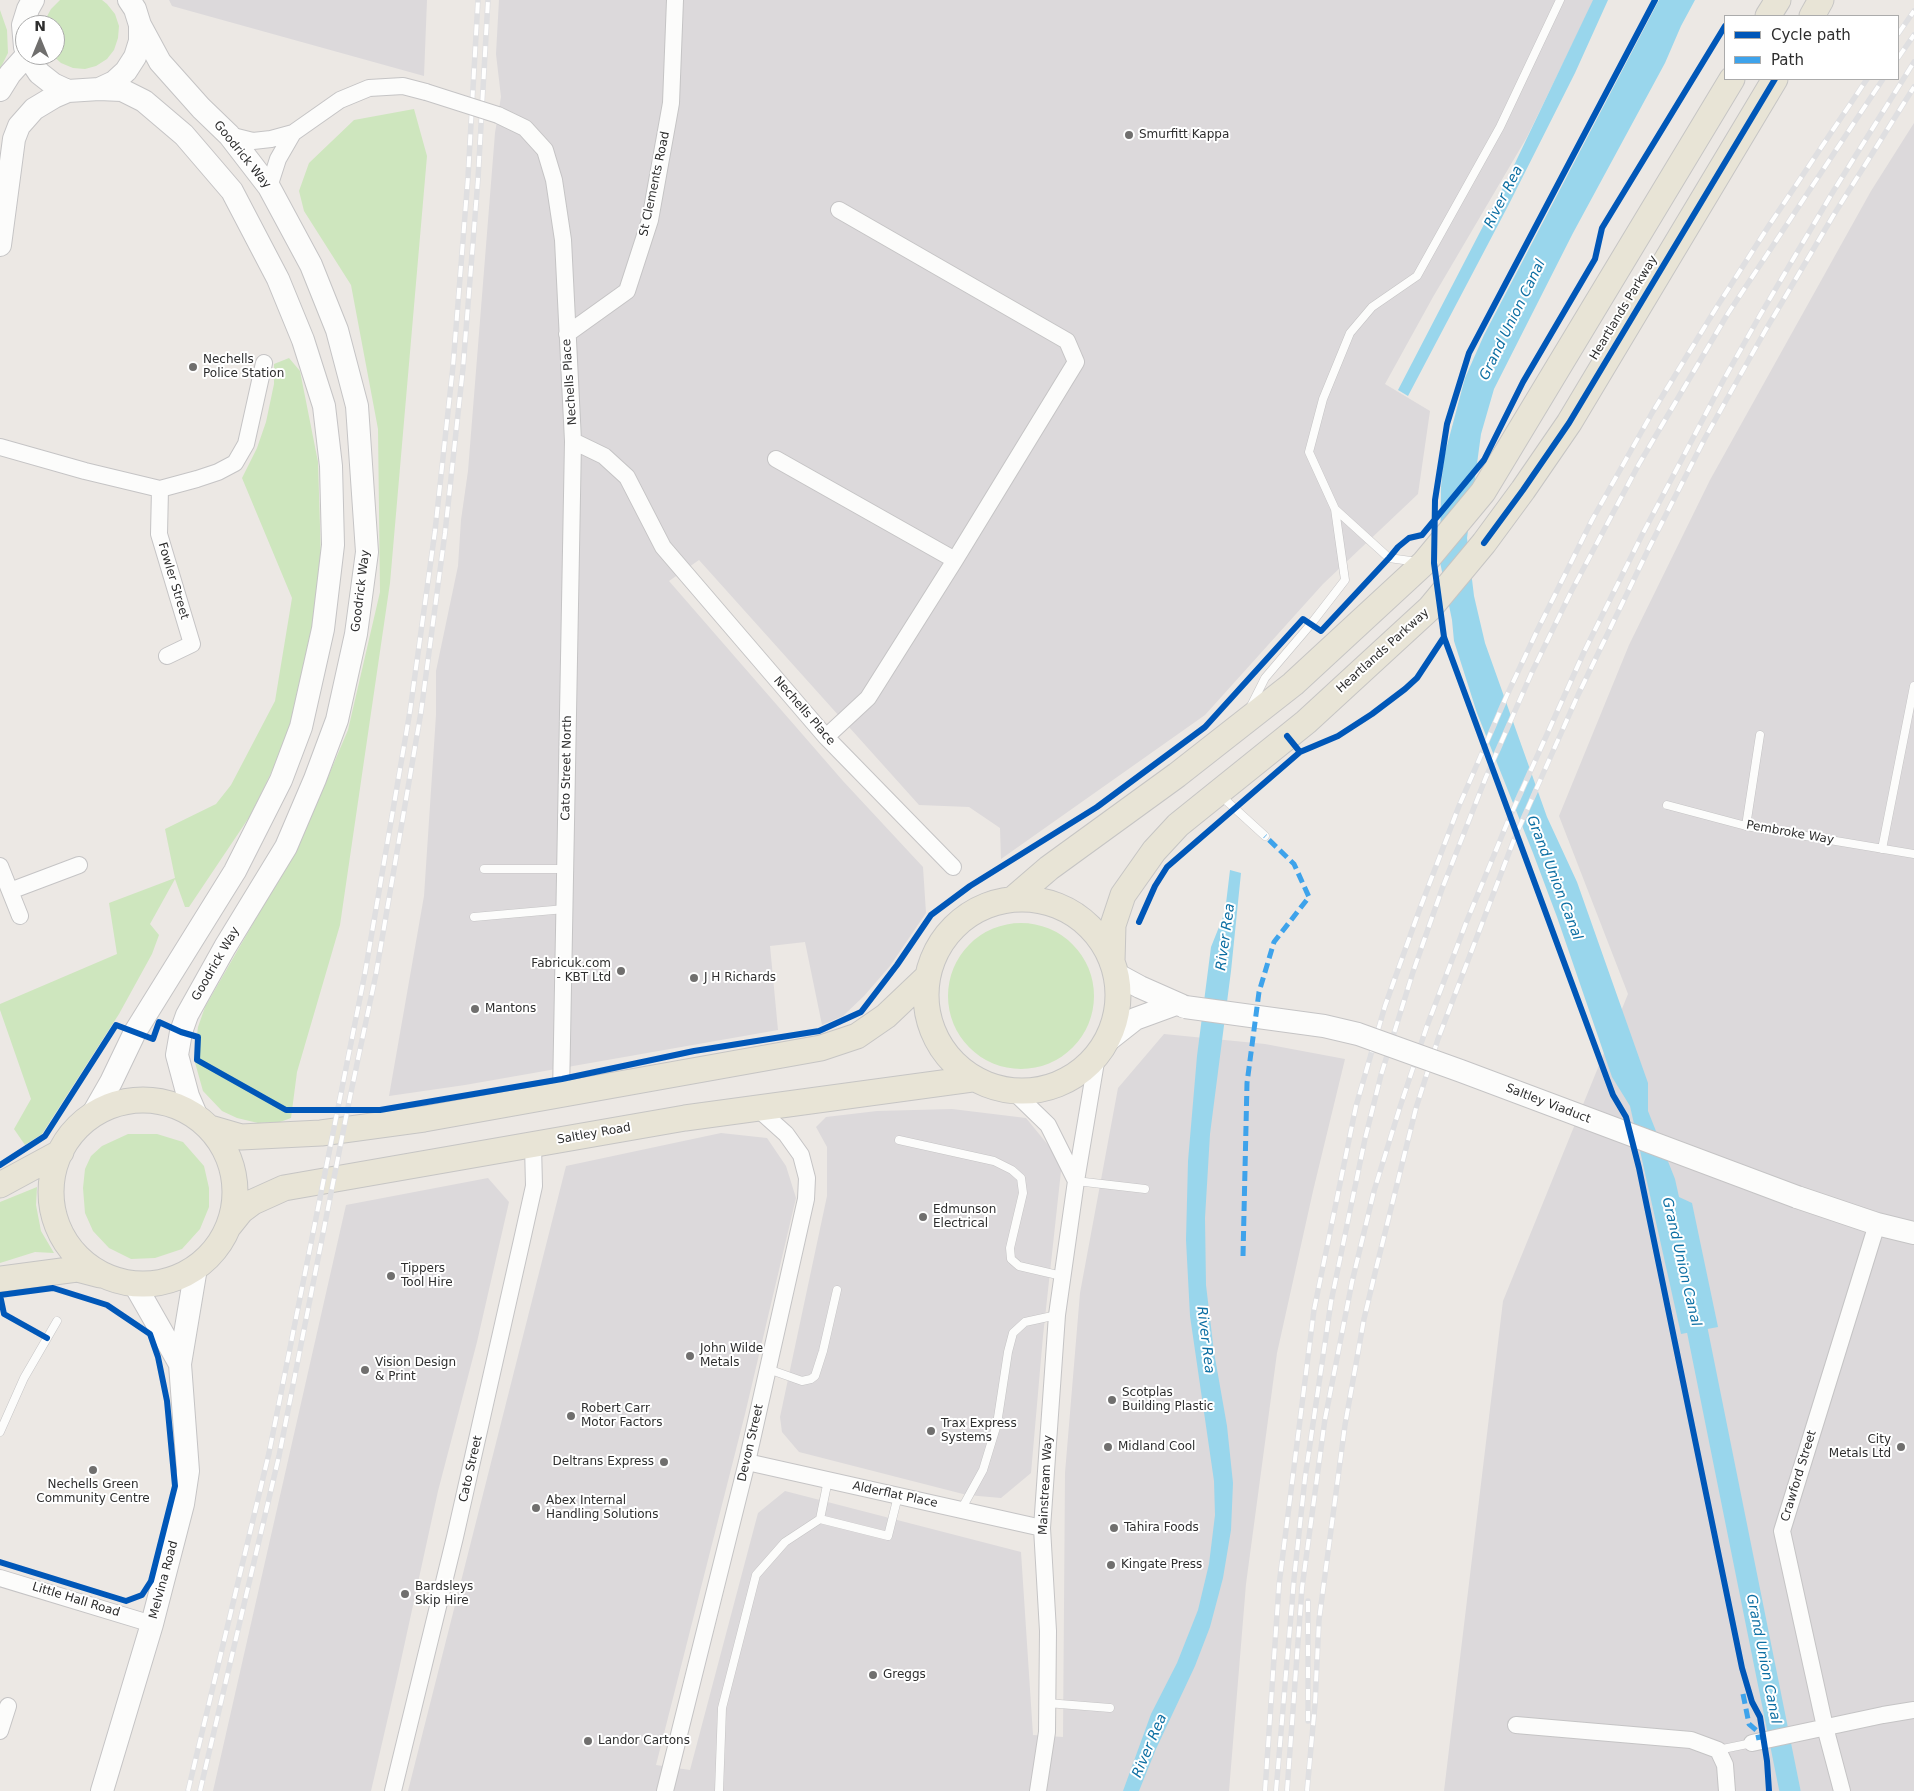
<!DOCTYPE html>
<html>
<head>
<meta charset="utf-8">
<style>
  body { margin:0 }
  #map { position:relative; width:1914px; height:1791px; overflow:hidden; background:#ece8e4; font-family:"DejaVu Sans",sans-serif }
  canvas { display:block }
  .legend { position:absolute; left:1724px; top:15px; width:175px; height:65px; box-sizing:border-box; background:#fff; border:1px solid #ababab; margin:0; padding:6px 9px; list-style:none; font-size:15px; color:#2e2e2e }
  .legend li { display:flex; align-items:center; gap:10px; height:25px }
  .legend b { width:25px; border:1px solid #ababab }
  .north { position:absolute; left:15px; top:15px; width:50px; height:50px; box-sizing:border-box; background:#fff; border:1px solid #ababab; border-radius:50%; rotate:0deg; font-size:14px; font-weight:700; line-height:20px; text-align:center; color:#2e2e2e }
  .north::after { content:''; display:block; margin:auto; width:18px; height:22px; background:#706f6e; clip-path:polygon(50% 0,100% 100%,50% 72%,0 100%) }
</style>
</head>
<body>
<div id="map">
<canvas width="1914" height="1791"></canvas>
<ul class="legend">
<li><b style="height:6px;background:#0057b8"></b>Cycle path</li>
<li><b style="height:6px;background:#3ea3eb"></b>Path</li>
</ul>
<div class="north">N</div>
</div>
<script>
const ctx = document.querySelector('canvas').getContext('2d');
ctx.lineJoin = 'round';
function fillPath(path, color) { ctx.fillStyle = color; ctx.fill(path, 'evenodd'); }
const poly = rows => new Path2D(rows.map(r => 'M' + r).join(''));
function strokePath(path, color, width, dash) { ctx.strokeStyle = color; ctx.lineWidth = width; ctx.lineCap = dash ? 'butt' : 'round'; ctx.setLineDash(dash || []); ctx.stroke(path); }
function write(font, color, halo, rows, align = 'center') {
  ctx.font = font + ' "DejaVu Sans",sans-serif'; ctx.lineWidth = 4; ctx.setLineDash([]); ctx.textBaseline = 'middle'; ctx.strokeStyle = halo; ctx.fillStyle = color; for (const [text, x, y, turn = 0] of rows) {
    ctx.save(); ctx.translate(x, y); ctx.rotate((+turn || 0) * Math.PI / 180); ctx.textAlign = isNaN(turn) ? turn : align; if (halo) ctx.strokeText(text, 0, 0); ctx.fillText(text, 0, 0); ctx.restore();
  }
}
const industrial = poly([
  [169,0,427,0,424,76,172,6],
  [499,0,1594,0,1527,137,1433,297,1385,384,1430,411,1418,494,1323,584,1205,715,1001,859,1000,828,969,807,919,805,699,560,669,581,843,781,923,867,926,913,890,966,864,996,843,1016,822,1025,805,942,770,946,778,1030,465,1085,389,1096,424,896,436,715,436,671,458,566,461,520,468,471,495,133,501,97,496,54],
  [1914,123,1914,1791,1444,1791,1503,1301,1628,994,1559,816,1629,645,1710,480,1871,191],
  [1164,1034,1265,1044,1345,1059,1313,1191,1277,1353,1246,1584,1229,1791,408,1791,566,1166,721,1133,767,1138,786,1166,796,1198,745,1414,656,1765,690,1770,758,1513,785,1491,1021,1552,1033,1735,1063,1737,1065,1473,1080,1293,1118,1088],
  [952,1109,1026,1118,1062,1162,1043,1336,1031,1473,1001,1498,967,1495,799,1452,782,1432,780,1417,827,1196,827,1147,816,1127,826,1117,877,1111],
  [488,1178,509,1202,477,1342,438,1491,398,1674,371,1791,213,1791,346,1205]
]);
const green = poly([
  [60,0,102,0,107,4,115,14,119,26,118,38,114,50,107,59,96,66,85,69,73,68,61,63,52,55,55,55,55,25,45,25,45,20,51,9],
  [0,10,7,30,8,53,0,69],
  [414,109,427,156,390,583,340,925,297,1072,291,1118,280,1122,258,1123,237,1118,222,1111,203,1091,194,1059,198,1027,205,1007,301,840,348,730,380,592,378,429,351,285,304,211,299,191,309,163,354,120],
  [289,358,300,371,318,462,322,591,290,734,250,816,189,907,185,907,175,879,150,924,159,935,152,954,119,1014,42,1134,25,1145,14,1129,31,1099,0,1010,0,1004,117,954,109,903,175,878,165,829,216,804,231,785,275,701,292,598,242,478,257,448,266,422,274,384,274,364],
  '948 996a73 73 0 1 1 146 0a73 73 0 1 1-146 0Z',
  [128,1134,157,1134,183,1142,204,1166,209,1188,209,1207,200,1229,182,1249,155,1258,131,1259,109,1248,93,1231,85,1213,83,1188,85,1169,91,1156,102,1146],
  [37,1187,36,1205,41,1231,54,1253,35,1252,0,1263,0,1202]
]);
const water = poly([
  [1593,0,1608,0,1575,73,1508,206,1408,396,1398,390,1507,180],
  [1659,0,1695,0,1681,26,1665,63,1573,233,1494,389,1481,434,1467,538,1474,596,1485,643,1547,817,1577,882,1648,1083,1648,1111,1675,1179,1679,1197,1692,1203,1718,1327,1681,1334,1630,1106,1612,1077,1557,917,1533,853,1477,713,1454,641,1452,620,1440,562,1441,487,1444,457,1465,378,1484,335],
  [1230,870,1241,873,1231,971,1210,1134,1205,1218,1206,1285,1214,1352,1227,1426,1233,1483,1231,1530,1223,1578,1210,1627,1195,1666,1156,1749,1139,1791,1123,1791,1151,1714,1177,1663,1198,1610,1209,1564,1215,1515,1214,1481,1190,1316,1186,1240,1188,1161,1197,1056,1211,947,1225,912]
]);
const canal = poly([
  [1692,1304,1790,1791]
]);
const lane = poly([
  [1335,509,1389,558,1418,562],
  [1251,706,1265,678,1311,624,1345,580,1335,509,1309,452,1323,399,1350,333,1372,307,1417,276,1500,127,1560,0],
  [1220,795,1265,836],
  [1667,805,1746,826,1914,854],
  [1746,826,1760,735],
  [1882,849,1914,686],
  [484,869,566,869],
  [474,917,565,909],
  [899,1140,994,1161,1012,1170,1021,1178,1023,1193,1010,1248,1011,1259,1019,1266,1062,1276],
  [1076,1181,1145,1189],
  [768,1369,802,1381,811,1379,815,1376,823,1351,837,1290],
  [0,1432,24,1378,57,1321],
  [961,1510,983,1470,997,1424,1008,1352,1013,1333,1025,1322,1057,1315],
  [820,1519,888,1536,898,1496],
  [1047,1703,1110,1708],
  [1718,1750,1752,1743],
  [719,1791,722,1708,756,1575,785,1542,820,1519,828,1480]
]);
const street = poly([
  [498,115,525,128,545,150,554,180,563,240,573,441,604,456,627,477,663,547,826,737,953,867],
  [229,135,253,141,271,139,293,133,340,100,369,88,403,86,426,92],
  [269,187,278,159,293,133],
  [567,334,627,291,650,220,671,103,675,0],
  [0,447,85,471,160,489,197,479,218,472,235,463,246,444,264,363],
  [776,459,955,560],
  [160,489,159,534,192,644,167,656],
  [826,737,868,698,955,560,1076,362,1067,341,839,210],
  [0,866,20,916],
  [10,891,79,865],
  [1014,1092,1048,1125,1076,1181],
  [561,1095,573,441],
  [747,1462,1042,1528],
  [0,1578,152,1624],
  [1516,1725,1691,1740,1718,1750,1725,1765,1727,1791],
  [0,1731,8,1706],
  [1752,1743,1883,1715,1914,1710],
  [393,1791,455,1537,522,1240,534,1186,533,1145],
  [665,1791,747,1462,806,1199,807,1178,801,1155,786,1134,757,1108],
  [1038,1791,1047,1732,1048,1631,1042,1528,1057,1315,1076,1181,1097,1056],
  [1842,1791,1825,1727,1782,1531,1877,1224]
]);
const secondary = poly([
  [140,25,160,62,201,108,229,135,269,187,311,265,337,330,357,406,367,552,356,634,337,720,315,779,286,847,225,947,187,1015,181,1032,177,1055,188,1096,197,1117],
  [25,47,23,25,28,9,33,0],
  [27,55,39,73,53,84,68,91,99,89,114,82,126,71,135,57,140,41,140,25,135,9,129,0],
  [0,90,10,74,27,55],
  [0,245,14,139,19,126,34,109,54,97,68,91],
  [1116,974,1140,987,1183,1006],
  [1107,1041,1135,1019,1176,1004],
  [91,1117,111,1082,135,1032,235,871,281,780,301,727,323,629,333,545,331,466,324,406,303,340,278,279,232,191,184,135,144,101,122,90,99,89],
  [1797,1197,1877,1224,1914,1233],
  [135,1285,180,1364],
  [102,1791,152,1624,183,1504,188,1471,180,1364,196,1268]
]);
const primary = poly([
  [1768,16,1778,0],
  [1812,16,1821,0],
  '926 995a96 96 0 1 1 192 0a96 96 0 1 1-192 0Z',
  [1013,899,1049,868,1177,775,1293,684,1424,563,1483,492,1732,79],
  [1112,962,1113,925,1123,895,1154,851,1178,825,1306,722,1430,608,1484,543,1523,490,1569,423,1775,79],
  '51 1192a92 92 0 1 1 184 0a92 92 0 1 1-184 0Z',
  [210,1128,241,1137,321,1133,424,1119,821,1048,857,1036,886,1016,926,978],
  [0,1185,61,1152],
  [229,1226,241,1211,253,1202,284,1188,685,1118,972,1079],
  [0,1279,77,1269,100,1275]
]);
const rail = poly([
  [1898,34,1914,11],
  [1898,58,1914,35],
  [1308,1601,1308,1721],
  [188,1791,269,1453,365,973,410,711,435,531,453,366,468,177,478,0],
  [200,1791,279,1456,350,1097,376,974,421,712,445,533,463,368,478,179,488,0],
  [1265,1791,1279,1585,1314,1310,1356,1106,1385,1006,1419,911,1459,806,1507,695,1537,631,1592,520,1652,413,1718,305,1768,227,1867,79],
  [1276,1791,1294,1579,1305,1478,1331,1302,1365,1139,1381,1075,1413,972,1442,889,1486,777,1532,672,1571,592,1639,464,1727,315,1883,79],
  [1287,1791,1302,1588,1325,1419,1352,1282,1374,1191,1400,1107,1427,1026,1466,923,1508,821,1584,652,1642,535,1723,381,1759,317,1831,195,1914,62],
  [1307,1791,1315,1704,1319,1620,1345,1425,1364,1319,1375,1273,1416,1108,1438,1039,1515,837,1578,695,1649,548,1705,438,1765,331,1833,216,1914,87]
]);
const streetBridge = poly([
  [426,92,498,115]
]);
const secondaryBridge = poly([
  [1185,1007,1324,1026,1358,1034,1461,1071,1797,1197]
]);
const quiet = poly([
  [1243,1256,1247,1083,1259,992,1274,942,1309,897,1294,864,1265,836],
  [1743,1694,1749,1724,1757,1731,1759,1740]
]);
const cycleway = poly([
  [1655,0,1469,353,1447,424,1435,500,1434,563,1444,637,1613,1095,1626,1117,1639,1168,1742,1668,1752,1702,1760,1717,1767,1761,1769,1791],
  [1484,543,1523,490,1569,423,1775,79],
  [1287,736,1300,752,1338,736,1372,714,1405,689,1417,678,1444,637],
  [1139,922,1155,886,1167,867,1300,752],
  [0,1165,45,1136,116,1025,153,1039,159,1022,181,1032,198,1037,197,1060,286,1110,380,1110,562,1079,694,1051,819,1031,861,1012,897,965,931,915,970,886,1097,807,1205,727,1303,619,1321,631,1389,558,1398,547,1409,538,1422,535,1484,460,1523,382,1595,259,1602,228,1725,26],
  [0,1295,4,1314,47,1338],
  [0,1562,126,1601,142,1595,151,1581,175,1486,167,1401,158,1357,150,1334,107,1305,53,1288,0,1295]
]);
const markers = [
  [1129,135,5,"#706f6e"],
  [193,367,5,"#706f6e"],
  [621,971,5,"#706f6e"],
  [694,978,5,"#706f6e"],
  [475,1009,5,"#706f6e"],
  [923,1217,5,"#706f6e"],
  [391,1276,5,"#706f6e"],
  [690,1356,5,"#706f6e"],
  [365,1370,5,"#706f6e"],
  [1112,1400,5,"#706f6e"],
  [571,1416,5,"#706f6e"],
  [931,1431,5,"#706f6e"],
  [1108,1447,5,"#706f6e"],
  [1901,1447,5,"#706f6e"],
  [664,1462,5,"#706f6e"],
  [93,1470,5,"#706f6e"],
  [536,1508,5,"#706f6e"],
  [1114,1528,5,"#706f6e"],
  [1111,1565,5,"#706f6e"],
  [405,1594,5,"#706f6e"],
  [873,1675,5,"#706f6e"],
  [588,1741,5,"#706f6e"]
];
const poiNames = [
  ["Smurfitt Kappa",1139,135],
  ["Nechells",203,360],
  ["Police Station",203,374],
  ["Fabricuk.com",611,964,"right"],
  ["- KBT Ltd",611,978,"right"],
  ["J H Richards",704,978],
  ["Mantons",485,1009],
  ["Edmunson",933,1210],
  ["Electrical",933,1224],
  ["Tippers",401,1269],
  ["Tool Hire",401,1283],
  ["John Wilde",700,1349],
  ["Metals",700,1363],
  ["Vision Design",375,1363],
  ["& Print",375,1377],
  ["Scotplas",1122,1393],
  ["Building Plastic",1122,1407],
  ["Robert Carr",581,1409],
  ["Motor Factors",581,1423],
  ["Trax Express",941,1424],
  ["Systems",941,1438],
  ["City",1891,1440,"right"],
  ["Metals Ltd",1891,1454,"right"],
  ["Midland Cool",1118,1447],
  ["Deltrans Express",654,1462,"right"],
  ["Nechells Green",93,1485,"center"],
  ["Community Centre",93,1499,"center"],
  ["Abex Internal",546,1501],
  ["Handling Solutions",546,1515],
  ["Tahira Foods",1124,1528],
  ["Kingate Press",1121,1565],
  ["Bardsleys",415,1587],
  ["Skip Hire",415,1601],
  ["Greggs",883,1675],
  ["Landor Cartons",598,1741]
];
const streetNames = [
  ["Goodrick Way",242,155,51],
  ["St Clements Road",655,184,-78],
  ["Heartlands Parkway",1624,308,-59],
  ["Nechells Place",570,382,-94],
  ["Fowler Street",173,581,73],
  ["Goodrick Way",361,591,-83],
  ["Heartlands Parkway",1383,651,-42],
  ["Nechells Place",804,711,49],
  ["Cato Street North",567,768,-89],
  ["Pembroke Way",1790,833,10],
  ["Goodrick Way",216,964,-60],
  ["Saltley Viaduct",1548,1104,21],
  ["Saltley Road",594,1134,-10],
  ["Devon Street",751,1443,-77],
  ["Cato Street",471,1469,-77],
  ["Crawford Street",1799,1476,-73],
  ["Mainstream Way",1046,1485,-87],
  ["Alderflat Place",895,1495,12],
  ["Melvina Road",164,1580,-75],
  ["Little Hall Road",76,1600,17]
];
const waterNames = [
  ["River Rea",1504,197,-63],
  ["Grand Union Canal",1513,320,-64],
  ["Grand Union Canal",1554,878,69],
  ["River Rea",1226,937,-82],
  ["Grand Union Canal",1681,1262,77],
  ["River Rea",1205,1340,83],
  ["Grand Union Canal",1763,1659,79],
  ["River Rea",1150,1746,-67]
];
fillPath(industrial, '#dcd9db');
fillPath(green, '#cee6be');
fillPath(water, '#99d6ec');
strokePath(canal, '#99d6ec', 21);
strokePath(lane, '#c5c4c5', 9);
strokePath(street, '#c5c4c5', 18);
strokePath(secondary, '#c5c4c5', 24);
strokePath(primary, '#c6c5c4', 27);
strokePath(lane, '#fcfcfb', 8);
strokePath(street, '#fcfcfb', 16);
strokePath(secondary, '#fcfcfb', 22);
strokePath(primary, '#e8e4d6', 25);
strokePath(rail, '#dfdfe1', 5.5);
strokePath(rail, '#fff', 4, [11]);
strokePath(streetBridge, '#c5c4c5', 18, []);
strokePath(secondaryBridge, '#c5c4c5', 24, []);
strokePath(streetBridge, '#fcfcfb', 16);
strokePath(secondaryBridge, '#fcfcfb', 22);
strokePath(quiet, '#3ea3eb', 5, [10, 5]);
strokePath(cycleway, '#0057b8', 6);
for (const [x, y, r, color] of markers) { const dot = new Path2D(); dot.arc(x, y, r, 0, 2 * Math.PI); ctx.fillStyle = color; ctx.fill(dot); strokePath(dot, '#fff', 2); }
write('12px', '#2e2e2e', '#fff', poiNames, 'left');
write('12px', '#2e2e2e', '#fff', streetNames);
write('italic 14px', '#0d6fa3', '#fff', waterNames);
</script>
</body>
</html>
